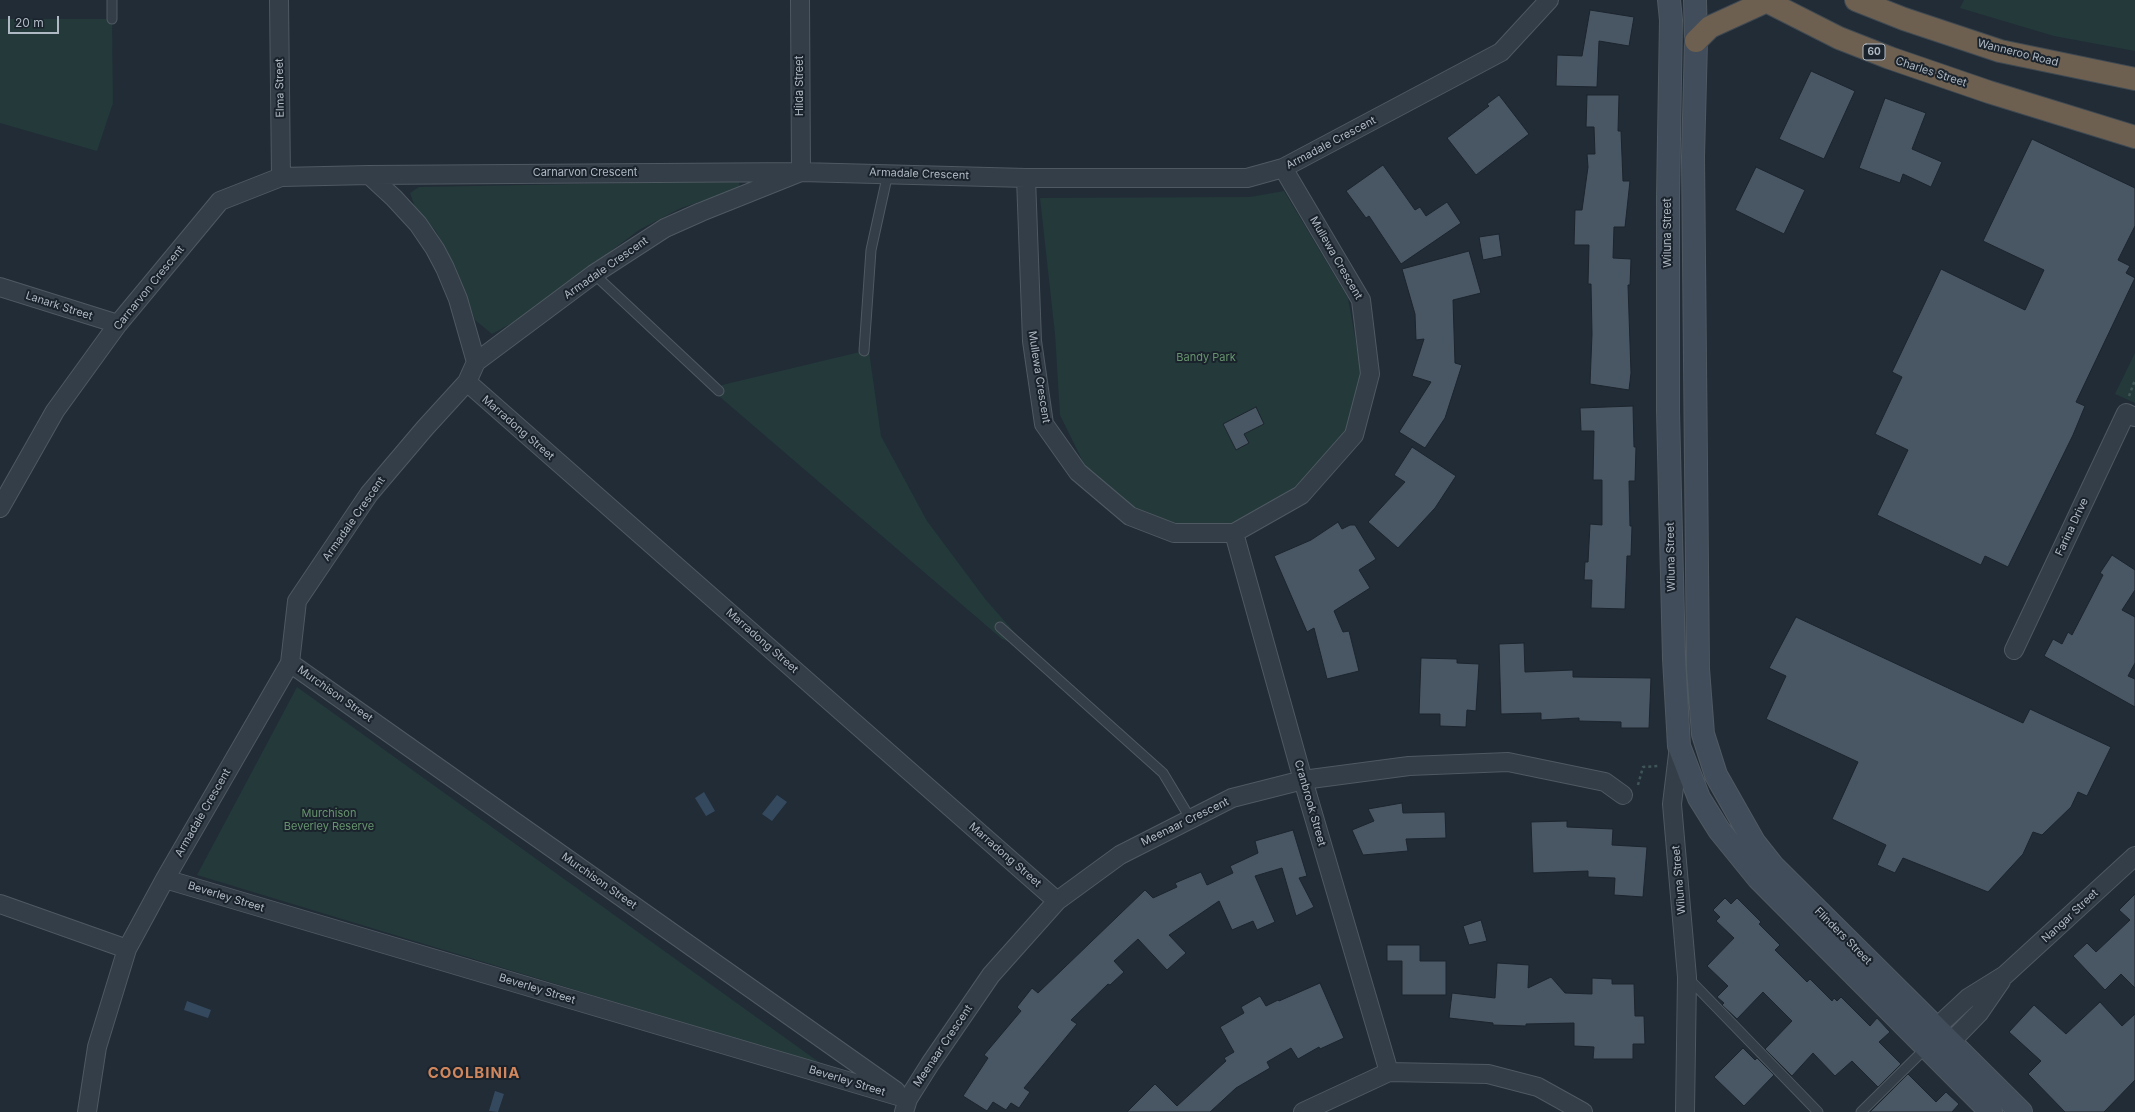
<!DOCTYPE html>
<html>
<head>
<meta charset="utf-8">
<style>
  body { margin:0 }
  #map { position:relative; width:2135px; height:1112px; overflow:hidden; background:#212c37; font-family:Inter,sans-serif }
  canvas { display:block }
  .scale { position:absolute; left:8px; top:16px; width:51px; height:18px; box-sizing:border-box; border:2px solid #afb9c4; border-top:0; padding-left:5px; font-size:12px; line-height:14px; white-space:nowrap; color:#afb9c4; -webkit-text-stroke:3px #1a232c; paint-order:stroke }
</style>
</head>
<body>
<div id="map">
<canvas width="2135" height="1112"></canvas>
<div class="scale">20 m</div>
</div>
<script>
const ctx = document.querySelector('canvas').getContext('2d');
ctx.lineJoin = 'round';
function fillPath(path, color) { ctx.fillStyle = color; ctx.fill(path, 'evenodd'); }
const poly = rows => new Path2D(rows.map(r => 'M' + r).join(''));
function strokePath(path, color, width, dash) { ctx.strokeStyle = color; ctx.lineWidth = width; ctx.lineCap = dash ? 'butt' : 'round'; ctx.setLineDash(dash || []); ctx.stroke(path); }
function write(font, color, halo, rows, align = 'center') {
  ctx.font = font + ' Inter,sans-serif'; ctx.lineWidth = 4; ctx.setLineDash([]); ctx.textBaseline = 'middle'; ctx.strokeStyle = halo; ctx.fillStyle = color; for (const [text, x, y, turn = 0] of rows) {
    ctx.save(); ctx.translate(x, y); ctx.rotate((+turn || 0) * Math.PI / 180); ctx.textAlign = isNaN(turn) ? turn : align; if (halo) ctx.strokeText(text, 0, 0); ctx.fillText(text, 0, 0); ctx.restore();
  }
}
const green = poly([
  [1964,0,2135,0,2135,51,2054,36,1960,8],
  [0,19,112,19,113,103,97,151,0,123],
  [739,181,740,189,681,208,639,230,521,318,492,334,475,320,455,266,435,230,416,210,410,193,419,187],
  [1284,191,1348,298,1361,371,1350,427,1301,483,1237,523,1181,527,1137,510,1085,466,1060,415,1055,334,1040,198,1250,197],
  [864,351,869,351,881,436,927,521,986,600,1016,634,1023,647,1002,639,720,397,719,391,722,385],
  [2135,353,2135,403,2115,394],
  [297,687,823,1065,197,875]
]);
const water = poly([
  [704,792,715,811,706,816,695,798],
  [777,795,787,802,772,821,762,814],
  [187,1001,211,1010,208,1018,184,1010],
  [495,1091,504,1094,498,1112,489,1111]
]);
const building = poly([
  [1590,10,1634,17,1629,46,1599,41,1597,87,1556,86,1557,55,1582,56,1590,10],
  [1811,71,1855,91,1824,159,1779,139,1811,71],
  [1499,95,1529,134,1476,175,1447,138,1489,106,1487,104,1499,95],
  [1587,95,1619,95,1618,131,1621,131,1623,181,1630,181,1625,227,1614,227,1613,258,1631,259,1630,285,1628,285,1631,373,1629,390,1590,384,1592,334,1591,284,1588,284,1589,245,1574,245,1575,210,1582,210,1588,167,1587,154,1595,154,1594,127,1586,127,1587,95],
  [1885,98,1926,113,1912,149,1942,162,1931,187,1903,174,1900,183,1859,168,1885,98],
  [2032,139,2135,188,2135,226,2118,260,2130,266,2126,273,2135,278,2076,402,2085,406,2073,435,2008,567,1985,556,1981,565,1877,515,1908,450,1875,434,1902,377,1892,372,1941,269,2025,310,2044,270,1983,241,2032,139],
  [1383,165,1415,210,1420,207,1426,216,1447,202,1461,223,1401,264,1369,216,1366,218,1346,191,1383,165],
  [1756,167,1805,190,1784,234,1735,210,1756,167],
  [1499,234,1502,256,1483,260,1479,237,1499,234],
  [1469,251,1481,293,1453,300,1455,363,1462,365,1445,418,1425,448,1399,432,1431,382,1412,376,1424,339,1416,340,1415,314,1402,269,1469,251],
  [1633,406,1634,447,1636,447,1635,481,1629,481,1630,526,1632,526,1631,556,1627,556,1625,609,1591,608,1592,580,1584,580,1585,562,1588,562,1590,524,1602,525,1602,480,1593,480,1594,431,1581,431,1580,408,1633,406],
  [1256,407,1264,424,1244,434,1249,443,1236,450,1223,424,1256,407],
  [1412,447,1456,476,1435,508,1398,548,1368,522,1405,482,1394,475,1412,447],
  [1338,522,1342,529,1350,525,1355,525,1376,559,1359,570,1370,588,1334,611,1343,632,1349,631,1359,671,1327,679,1314,628,1307,632,1274,556,1311,540,1338,522],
  [2112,555,2135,570,2135,590,2122,610,2135,617,2135,663,2128,676,2135,679,2135,707,2044,656,2053,639,2062,644,2068,632,2072,635,2103,575,2100,573,2112,555],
  [1796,617,2023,723,2030,709,2111,747,2087,796,2078,792,2071,807,2042,835,2033,832,2023,854,1988,892,1903,858,1895,873,1877,865,1886,845,1832,819,1858,762,1766,719,1786,676,1769,668,1796,617],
  [1524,643,1525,672,1573,670,1573,677,1651,678,1649,728,1621,728,1621,722,1579,721,1579,718,1541,720,1541,713,1501,714,1499,644,1524,643],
  [1421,658,1457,659,1457,663,1479,664,1476,711,1467,710,1466,727,1440,726,1440,714,1419,714,1421,658],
  [1402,803,1403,813,1445,812,1446,838,1406,839,1408,851,1363,855,1352,830,1374,821,1368,809,1402,803],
  [1567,821,1567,827,1613,829,1612,845,1647,847,1643,897,1614,895,1615,878,1588,877,1588,871,1533,873,1531,822,1567,821],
  [1293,830,1307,876,1299,878,1314,907,1296,916,1282,868,1255,876,1275,922,1257,930,1253,921,1232,930,1219,901,1169,935,1186,953,1167,970,1138,939,1114,961,1124,972,1110,985,1108,984,1071,1020,1077,1024,1024,1088,1030,1092,1019,1108,1011,1103,1006,1110,993,1102,987,1111,963,1096,988,1058,984,1055,1021,1011,1017,1007,1032,988,1038,993,1145,890,1153,898,1177,887,1175,883,1201,872,1207,885,1233,873,1230,866,1258,853,1255,841,1293,830],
  [2135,894,2135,988,2121,974,2105,990,2073,956,2087,943,2096,952,2130,920,2119,910,2135,894],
  [1725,898,1731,904,1737,898,1761,922,1759,924,1780,945,1775,950,1807,982,1810,979,1832,1001,1834,998,1837,1001,1841,997,1870,1026,1877,1018,1890,1032,1879,1042,1901,1064,1878,1087,1852,1061,1835,1076,1813,1053,1792,1076,1765,1049,1792,1021,1763,992,1737,1019,1722,1005,1724,1003,1717,997,1728,986,1707,966,1734,938,1716,921,1720,917,1713,910,1725,898],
  [1481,920,1487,941,1469,945,1463,926,1481,920],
  [1387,945,1420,945,1420,961,1446,961,1446,995,1402,995,1402,961,1387,961,1387,945],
  [1497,963,1529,965,1528,988,1551,977,1565,993,1592,994,1592,978,1612,979,1612,984,1634,984,1635,1016,1644,1016,1645,1044,1633,1044,1633,1059,1593,1059,1594,1047,1574,1046,1574,1023,1526,1024,1526,1026,1493,1025,1493,1023,1449,1018,1452,993,1495,998,1497,963],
  [1320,983,1344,1038,1320,1049,1319,1047,1298,1059,1291,1048,1267,1062,1270,1068,1236,1088,1210,1112,1127,1112,1155,1084,1177,1106,1226,1061,1224,1058,1234,1052,1220,1027,1244,1013,1241,1007,1260,996,1266,1006,1278,1000,1279,1001,1320,983],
  [2100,1002,2122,1026,2135,1014,2135,1080,2104,1112,2065,1112,2028,1074,2041,1061,2009,1032,2034,1005,2066,1034,2100,1002],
  [1743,1048,1755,1060,1757,1058,1774,1075,1744,1106,1714,1077,1743,1048],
  [1908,1074,1936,1102,1946,1092,1959,1104,1952,1112,1870,1112,1908,1074]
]);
const path = poly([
  [2129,396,2135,380],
  [1638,785,1643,767,1659,766]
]);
const lane = poly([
  [112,19,112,0],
  [594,274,719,391],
  [864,351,871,250,888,173],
  [1000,627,1163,773,1190,818],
  [1688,978,1818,1112],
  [1861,1112,1927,1047]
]);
const street = poly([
  [279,0,281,177],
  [800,0,801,172],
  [369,175,801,172,1026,178,1247,178,1283,168,1501,52,1549,0],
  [1026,178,1032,341,1044,424,1078,472,1130,516,1174,533,1234,533,1301,495,1354,435,1370,374,1361,300,1283,168],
  [0,287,118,324],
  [467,382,1057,901],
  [0,508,55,411,118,324,220,201,281,177,369,175,394,198,418,224,435,249,445,268,458,299,476,362],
  [1234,533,1303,780,1389,1072],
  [2014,650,2126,413,2135,417],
  [290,663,896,1091],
  [1679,746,1672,804,1687,977,1685,1112],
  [165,879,908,1099],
  [0,904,127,949],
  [1926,1037,1968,998,2005,975,2135,856],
  [1942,1051,1979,1013,2001,981],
  [87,1112,97,1047,127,949,165,879,290,663,297,601,369,494,425,428,467,382,476,362,594,274,665,228,701,212,801,172],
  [904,1112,908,1099,930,1064,991,975,1057,901,1120,855,1232,798,1303,780,1409,766,1508,762,1605,782,1623,795],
  [1303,1112,1389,1072,1488,1074,1538,1087,1583,1112]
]);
const secondary = poly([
  [1669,0,1671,20,1668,197,1668,411,1674,659,1679,746,1699,798,1719,830,1758,878,1991,1112],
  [1695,0,1696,41,1693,157,1698,669,1703,734,1716,775,1754,842,1773,866,2021,1112]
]);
const highway = poly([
  [1764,0,1839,38,1890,58,1989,92,2135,137],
  [1856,0,1904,19,2000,51,2135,79],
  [1696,41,1710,27,1767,1]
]);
const shields = [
  [1874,52,22]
];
const shieldNames = [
  ["60",1874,52]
];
const streetNames = [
  ["Wanneroo Road",2018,53,14],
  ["Charles Street",1931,72,18],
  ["Hilda Street",800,86,-90],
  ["Elma Street",280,88,-91],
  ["Armadale Crescent",1331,143,-28],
  ["Carnarvon Crescent",585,173],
  ["Armadale Crescent",919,174,2],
  ["Wiluna Street",1668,233,-90],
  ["Mullewa Crescent",1336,258,60],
  ["Armadale Crescent",606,268,-35],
  ["Carnarvon Crescent",149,288,-51],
  ["Lanark Street",59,306,18],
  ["Mullewa Crescent",1039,377,81],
  ["Marradong Street",518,428,41],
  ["Armadale Crescent",354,519,-55],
  ["Farina Drive",2072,527,-65],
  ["Wiluna Street",1671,557,-91],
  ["Marradong Street",762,641,41],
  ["Murchison Street",335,694,35],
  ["Cranbrook Street",1310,803,74],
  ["Armadale Crescent",203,813,-60],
  ["Meenaar Crescent",1185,822,-26],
  ["Marradong Street",1005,855,41],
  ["Wiluna Street",1679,880,-95],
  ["Murchison Street",599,881,35],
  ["Beverley Street",226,897,17],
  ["Nangar Street",2070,916,-43],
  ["Flinders Street",1843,936,45],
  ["Beverley Street",537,989,17],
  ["Meenaar Crescent",943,1046,-56],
  ["Beverley Street",847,1081,17]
];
const parkNames = [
  ["Bandy Park",1206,358],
  ["Murchison",329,814],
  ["Beverley Reserve",329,827]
];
const districtNames = [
  ["COOLBINIA",474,1073]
];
fillPath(green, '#243939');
fillPath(water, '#35495e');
fillPath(building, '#495663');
strokePath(building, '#1c252e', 1);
strokePath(lane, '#4f5962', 11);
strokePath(street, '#4f5962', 20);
strokePath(secondary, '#4f5962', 24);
strokePath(highway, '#3f4952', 24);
strokePath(path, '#405556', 2.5, [3, 3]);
strokePath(lane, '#343e48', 9);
strokePath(street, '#343e48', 18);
strokePath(secondary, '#424d5b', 22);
strokePath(highway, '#6e6051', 22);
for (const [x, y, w] of shields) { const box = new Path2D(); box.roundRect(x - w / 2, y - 8, w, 16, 3); ctx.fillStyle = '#1a232c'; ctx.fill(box); strokePath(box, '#afb9c4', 1); }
write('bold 10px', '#afb9c4', null, shieldNames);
write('11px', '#afb9c4', '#1a232c', streetNames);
write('11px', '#67946e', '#1a232c', parkNames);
ctx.letterSpacing = '1px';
write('bold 15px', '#d1875d', '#1a232c', districtNames);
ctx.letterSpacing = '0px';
</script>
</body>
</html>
